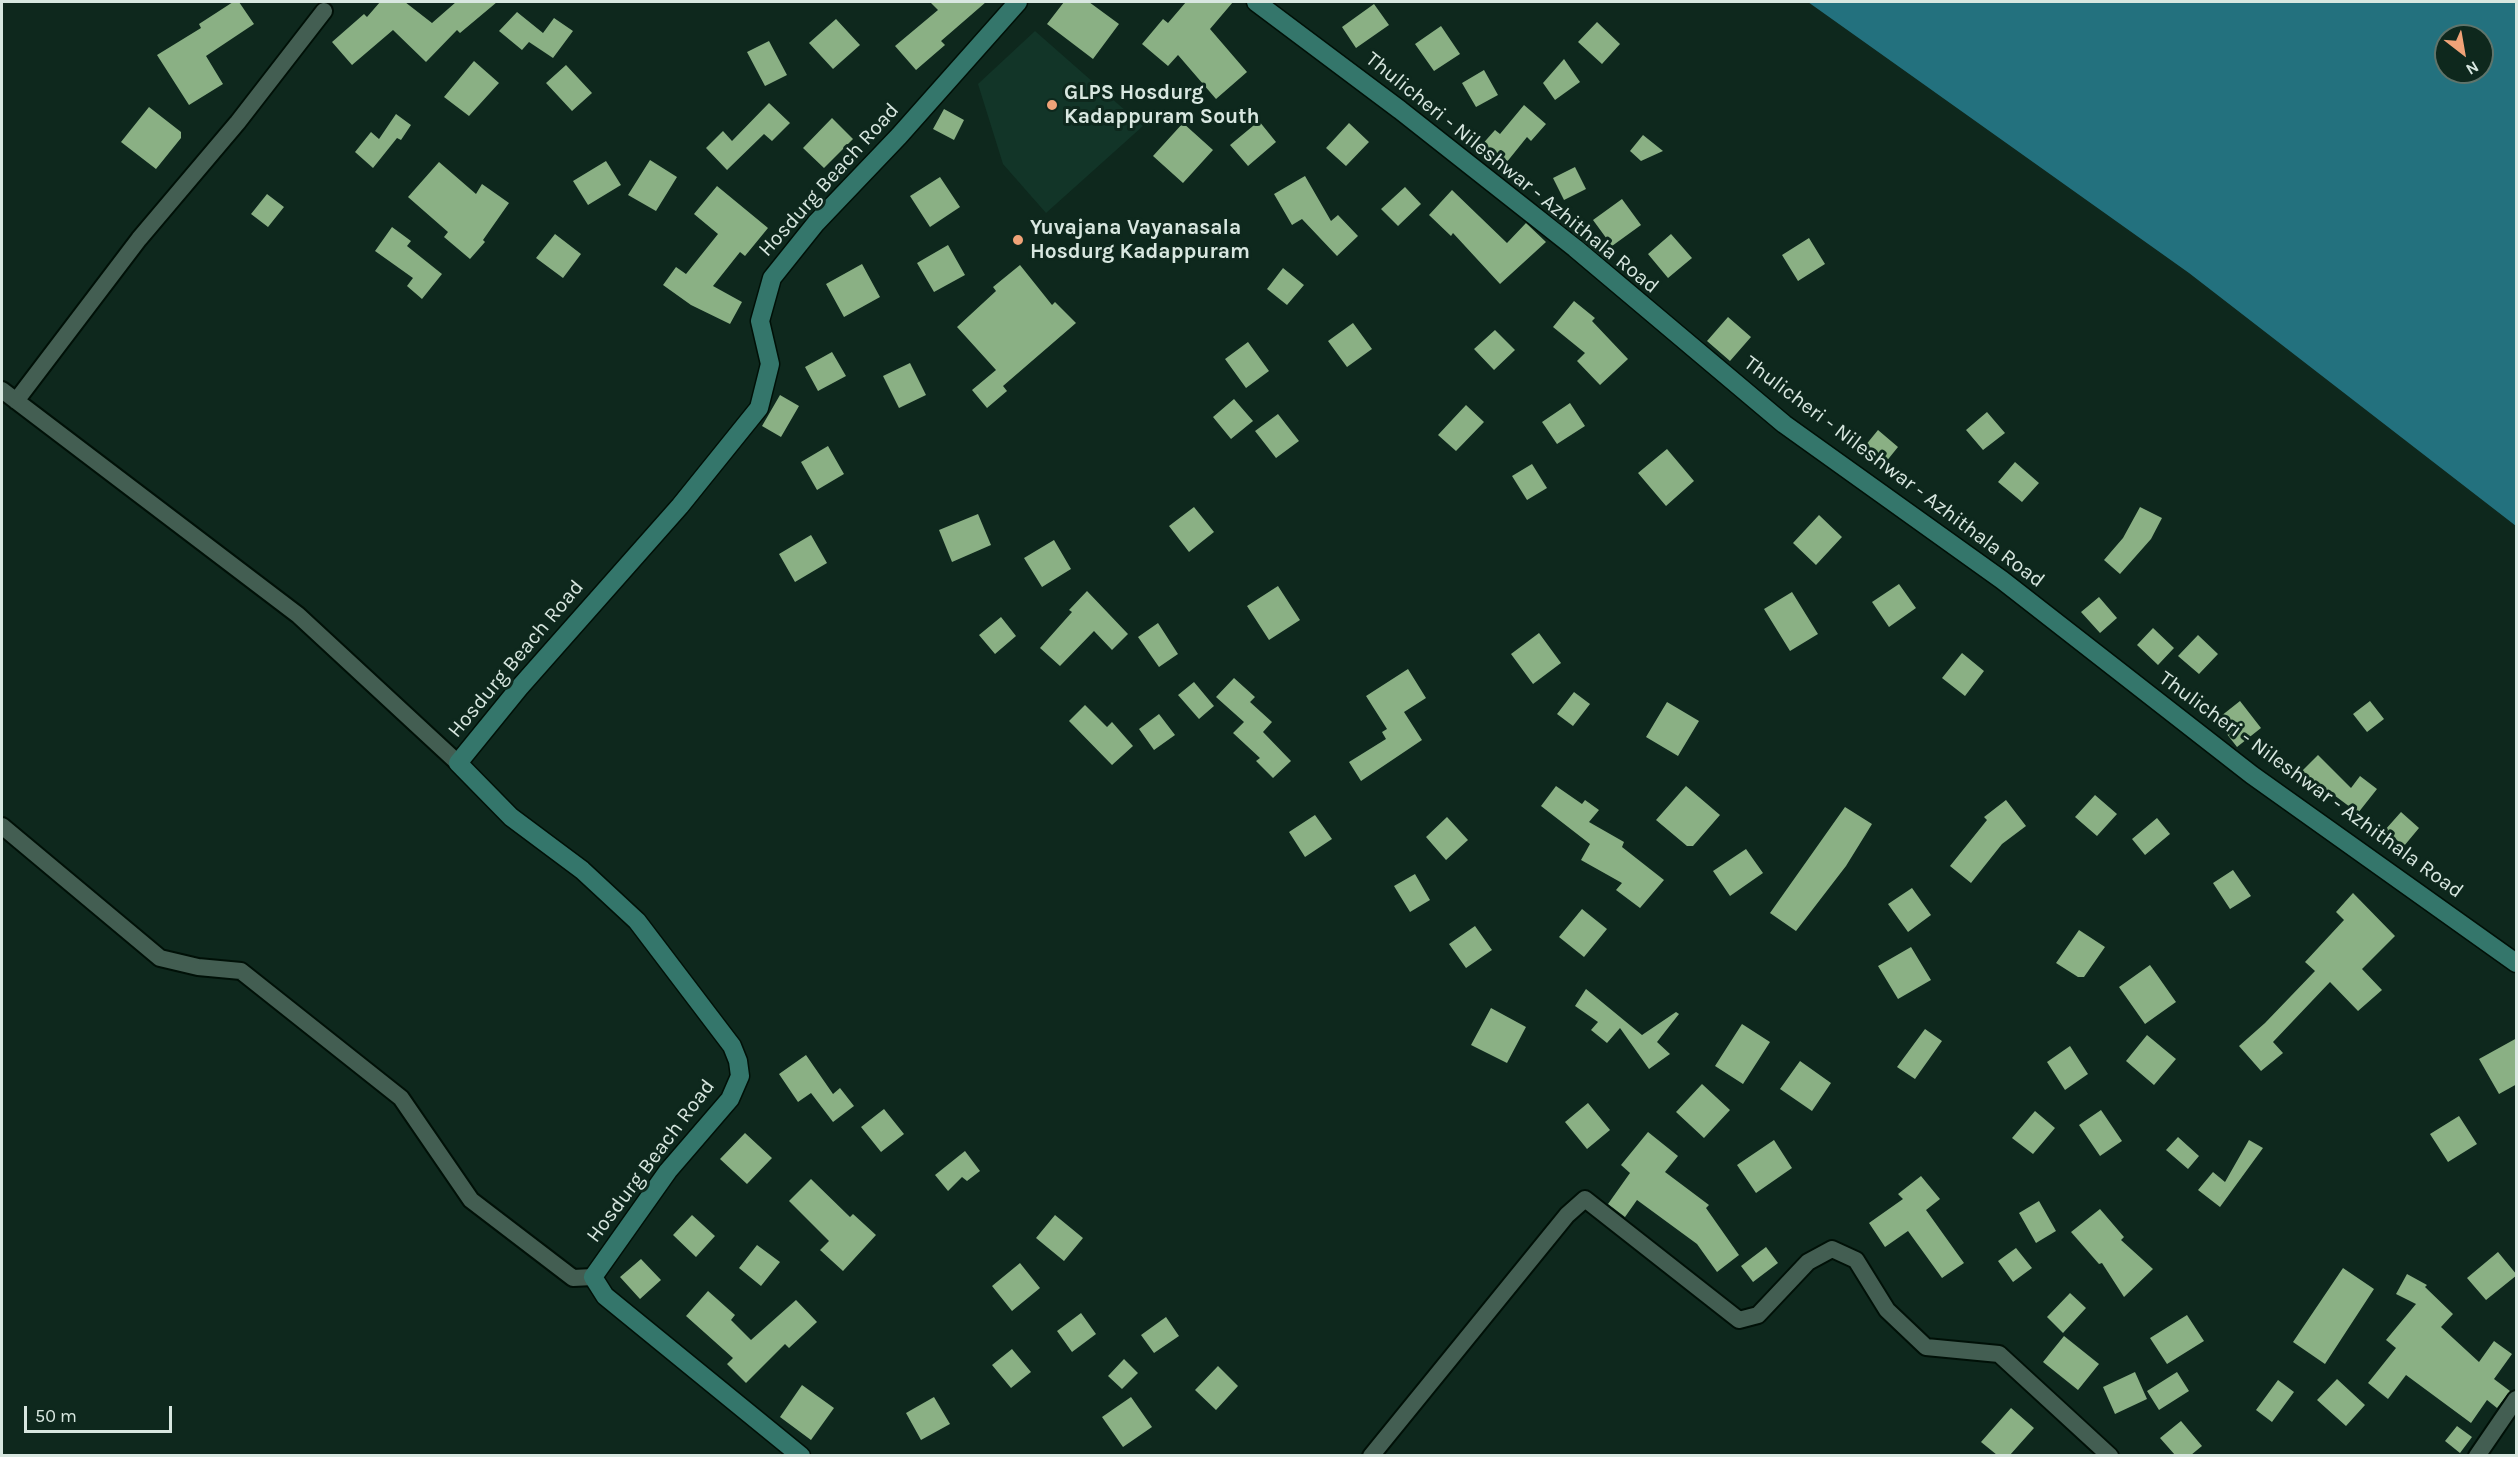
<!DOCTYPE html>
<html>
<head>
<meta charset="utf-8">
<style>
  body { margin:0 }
  #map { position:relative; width:2518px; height:1457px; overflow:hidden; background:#0e281d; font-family:Karla,sans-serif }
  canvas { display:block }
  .frame { position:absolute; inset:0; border:3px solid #d8e7e0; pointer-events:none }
  .north { position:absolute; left:2434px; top:24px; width:60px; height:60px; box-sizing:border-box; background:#0e281d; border:2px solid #5f746b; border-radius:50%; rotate:149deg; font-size:16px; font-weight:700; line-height:24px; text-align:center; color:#d8e7e0 }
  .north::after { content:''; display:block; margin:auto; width:21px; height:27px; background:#f0a378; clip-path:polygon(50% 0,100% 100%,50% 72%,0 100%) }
  .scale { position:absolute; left:24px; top:1406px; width:148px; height:27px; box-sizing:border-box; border:3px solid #d8e7e0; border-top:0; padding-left:8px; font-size:18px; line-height:21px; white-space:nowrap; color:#d8e7e0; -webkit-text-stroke:4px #0e281d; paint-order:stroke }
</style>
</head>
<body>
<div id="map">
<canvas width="2518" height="1457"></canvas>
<div class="frame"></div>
<div class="north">N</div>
<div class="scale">50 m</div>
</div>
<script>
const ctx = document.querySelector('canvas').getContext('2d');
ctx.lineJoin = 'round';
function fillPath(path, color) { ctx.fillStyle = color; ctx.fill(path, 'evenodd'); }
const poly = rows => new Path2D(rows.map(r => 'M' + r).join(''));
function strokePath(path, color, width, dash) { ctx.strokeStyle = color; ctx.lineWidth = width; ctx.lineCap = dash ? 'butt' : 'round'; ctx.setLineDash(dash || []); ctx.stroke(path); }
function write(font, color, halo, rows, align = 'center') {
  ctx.font = font + ' Karla,sans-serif'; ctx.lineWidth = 6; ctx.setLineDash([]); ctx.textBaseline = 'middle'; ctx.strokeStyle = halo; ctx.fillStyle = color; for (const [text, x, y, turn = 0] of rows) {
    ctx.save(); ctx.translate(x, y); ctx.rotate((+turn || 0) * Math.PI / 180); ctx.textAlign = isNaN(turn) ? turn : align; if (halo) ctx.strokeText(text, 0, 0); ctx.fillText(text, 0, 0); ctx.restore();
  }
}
const built = poly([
  [1035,31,1143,126,1046,213,1003,164,978,84]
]);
const water = poly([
  [1808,2,2516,2,2516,526,2189,273],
  [2446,36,2482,36,2482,72,2446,72]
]);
const building = poly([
  [233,2,239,2,254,24,206,56,223,84,189,105,157,55,201,28,199,24],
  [380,2,405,2,432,23,456,2,497,2,460,33,457,30,426,62,393,30,352,65,332,42,364,14,367,17],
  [930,2,986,2,941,41,945,45,916,70,895,46,938,10],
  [1064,2,1089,2,1119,24,1093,59,1047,24],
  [1186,2,1233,2,1210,29,1247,72,1216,99,1178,55,1168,66,1142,44,1163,19,1168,23],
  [1374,4,1389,25,1356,48,1342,27],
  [517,12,543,33,554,18,573,31,553,58,529,42,522,50,499,31],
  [836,19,860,45,833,69,809,43],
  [1597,22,1620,44,1602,64,1578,42],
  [1441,26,1460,54,1434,71,1415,44],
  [769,41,787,75,765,86,747,52],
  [1564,59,1580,82,1555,100,1543,83],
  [474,61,499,83,469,116,444,97],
  [566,65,592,93,572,111,546,83],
  [1484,70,1498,95,1476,107,1462,83],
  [769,103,790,123,772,141,764,134,727,170,706,148,723,131,732,141],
  [1524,105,1546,124,1531,141,1527,137,1502,168,1479,148,1495,130,1500,134],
  [149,107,181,132,181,138,156,169,121,142],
  [944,109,964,120,954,140,933,129],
  [396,114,411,125,401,140,397,138,373,168,355,152,371,132,379,139],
  [832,118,853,139,824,168,803,148],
  [1259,121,1276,142,1248,166,1230,145],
  [1183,123,1213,150,1183,183,1153,156],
  [1349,123,1369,142,1346,166,1326,148],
  [1643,135,1663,151,1641,161,1630,151],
  [650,160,677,177,656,211,628,195],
  [606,161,621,185,588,205,573,181],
  [439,162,476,194,482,184,509,203,483,240,485,242,470,259,444,237,448,232,408,197],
  [1575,167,1586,189,1564,200,1553,178],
  [1305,176,1331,221,1338,215,1358,236,1337,256,1302,219,1292,225,1274,194],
  [940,177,960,207,930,227,910,196],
  [717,186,768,228,745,256,740,252,713,286,742,302,730,324,691,305,663,285,676,267,686,274,718,234,694,214],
  [1405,187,1421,204,1398,226,1381,209],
  [1452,190,1507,243,1526,223,1546,242,1500,284,1453,233,1451,236,1429,215],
  [267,194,284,207,268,227,251,214],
  [1622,199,1641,225,1612,246,1593,220],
  [392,227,411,241,407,246,442,274,422,299,407,286,413,278,375,251],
  [555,234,581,254,563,278,536,258],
  [1671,234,1692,258,1668,278,1648,254],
  [1809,238,1825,264,1798,281,1782,255],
  [948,245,965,275,934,292,917,263],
  [862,264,880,297,844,317,826,284],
  [1020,265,1052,305,1055,302,1076,323,1003,386,1007,391,987,408,972,390,996,370,957,327,996,291,993,287],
  [1283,268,1304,285,1287,305,1267,289],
  [1574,301,1595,318,1592,321,1628,359,1600,385,1577,361,1585,353,1553,327],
  [1728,317,1751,337,1730,361,1707,341],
  [1353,323,1372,349,1347,367,1328,341],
  [1495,330,1515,350,1494,370,1474,349],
  [1248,342,1269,371,1246,388,1225,359],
  [832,352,846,376,818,391,805,367],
  [910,363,926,395,899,408,883,376],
  [780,395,799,406,781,437,762,426],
  [1234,399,1253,421,1231,439,1213,417],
  [1570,403,1585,426,1557,444,1542,422],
  [1466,405,1484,422,1456,451,1438,435],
  [1987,412,2005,433,1983,450,1966,430],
  [1278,414,1299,441,1276,458,1255,431],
  [1878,430,1898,447,1885,463,1865,446],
  [828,446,844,474,817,490,801,462],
  [1667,449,1694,481,1666,506,1638,473],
  [2015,462,2039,483,2022,502,1998,482],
  [1532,464,1547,488,1527,500,1512,476],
  [1194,507,1214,532,1189,552,1169,526],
  [2140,507,2162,518,2151,539,2120,574,2104,560,2123,538],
  [978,514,991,545,952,562,939,530],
  [1819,515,1842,537,1816,565,1793,543],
  [811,535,827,563,795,582,779,554],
  [1054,540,1071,569,1042,587,1024,558],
  [1899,584,1916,608,1889,627,1872,602],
  [1278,586,1300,620,1269,640,1247,606],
  [1087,591,1128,634,1112,650,1094,631,1060,666,1040,648,1072,612,1069,610],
  [1792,592,1818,634,1790,651,1764,609],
  [2099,597,2117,618,2100,633,2081,612],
  [1001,617,1016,636,995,654,979,635],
  [1158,623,1178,654,1159,667,1138,637],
  [2153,628,2174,648,2158,665,2137,645],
  [1539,633,1561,663,1533,684,1511,654],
  [2198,635,2218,654,2199,674,2178,656],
  [1962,653,1984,671,1965,696,1942,678],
  [1408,669,1426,698,1404,712,1422,740,1361,781,1349,762,1386,739,1382,732,1387,729,1366,696],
  [1234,678,1255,697,1250,702,1272,722,1263,732,1291,761,1273,778,1256,761,1260,758,1233,733,1244,722,1216,697],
  [1194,682,1214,706,1199,719,1178,695],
  [1574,692,1590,704,1573,726,1557,714],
  [2240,701,2261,728,2237,747,2216,720],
  [2370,701,2384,719,2367,732,2353,714],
  [1667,702,1699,721,1678,756,1646,737],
  [1085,705,1107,727,1112,722,1133,746,1112,765,1069,721],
  [1159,714,1175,735,1154,750,1139,729],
  [2318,755,2351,788,2360,776,2377,789,2358,813,2330,792,2323,799,2298,775],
  [1556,786,1582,804,1585,800,1599,810,1589,822,1624,842,1622,847,1664,880,1640,908,1616,890,1622,883,1581,860,1590,844,1541,806],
  [1686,786,1720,815,1693,846,1687,846,1656,820],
  [2095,795,2117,814,2097,836,2075,817],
  [2006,800,2026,826,2002,844,1971,883,1950,866,1987,820,1984,817],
  [1845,807,1872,824,1846,866,1796,931,1770,913],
  [2401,812,2419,828,2404,846,2385,830],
  [1315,815,1332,839,1305,857,1289,832],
  [1447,817,1468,840,1446,860,1426,837],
  [2157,818,2170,834,2145,855,2132,839],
  [1746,849,1763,873,1730,896,1713,871],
  [2233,870,2251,896,2230,909,2213,883],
  [1415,874,1430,900,1410,912,1394,886],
  [1912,888,1931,915,1908,932,1888,904],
  [2353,893,2395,936,2362,969,2382,990,2358,1011,2330,982,2273,1042,2283,1053,2261,1071,2239,1046,2265,1023,2315,971,2305,962,2344,920,2336,912],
  [1582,909,1607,929,1584,957,1559,937],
  [1475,926,1492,950,1466,968,1449,944],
  [2079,930,2105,947,2084,977,2078,977,2056,963],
  [1911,947,1931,980,1898,999,1878,966],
  [2150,965,2176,1002,2145,1024,2119,987],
  [1586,989,1642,1035,1676,1012,1679,1014,1657,1042,1670,1054,1649,1069,1620,1028,1607,1043,1591,1030,1598,1022,1575,1006],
  [1491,1008,1526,1027,1507,1063,1471,1045],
  [1742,1024,1770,1042,1743,1084,1715,1066],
  [1925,1029,1942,1041,1915,1079,1897,1067],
  [2147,1035,2176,1059,2154,1085,2126,1061],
  [2517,1038,2517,1084,2499,1094,2479,1059],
  [2070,1046,2088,1074,2065,1090,2047,1062],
  [806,1055,833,1094,840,1088,854,1106,833,1122,811,1093,798,1102,779,1074],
  [1800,1061,1831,1083,1812,1111,1780,1089],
  [1702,1084,1730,1110,1704,1138,1676,1112],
  [1588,1103,1610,1130,1587,1149,1565,1122],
  [884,1109,904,1134,881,1152,861,1127],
  [2101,1110,2122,1141,2100,1156,2079,1125],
  [2035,1111,2055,1128,2033,1154,2012,1138],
  [2459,1116,2477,1144,2448,1162,2430,1134],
  [1648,1132,1678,1156,1665,1172,1709,1205,1706,1208,1739,1255,1717,1272,1697,1244,1637,1200,1625,1217,1608,1204,1630,1173,1621,1165],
  [745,1133,772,1158,747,1184,720,1159],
  [2178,1137,2199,1156,2188,1169,2166,1150],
  [1774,1140,1792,1168,1756,1193,1737,1165],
  [2249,1140,2263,1148,2220,1207,2198,1190,2213,1172,2225,1182],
  [965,1151,980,1171,967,1181,962,1177,948,1191,935,1175],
  [1921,1176,1940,1199,1926,1210,1964,1263,1942,1278,1908,1231,1885,1247,1869,1223,1903,1199,1898,1194],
  [811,1179,850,1217,853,1214,876,1235,843,1271,820,1250,829,1241,789,1201],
  [2039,1201,2056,1231,2036,1243,2019,1213],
  [2100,1209,2124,1237,2121,1240,2153,1269,2124,1297,2102,1263,2099,1264,2071,1232],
  [692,1215,715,1236,696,1257,673,1235],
  [1055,1215,1083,1238,1064,1261,1036,1238],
  [757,1245,780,1262,761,1286,739,1268],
  [1766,1247,1778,1263,1753,1282,1741,1266],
  [2016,1248,2032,1268,2013,1282,1998,1261],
  [2498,1252,2517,1275,2486,1300,2467,1278],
  [641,1259,661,1280,640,1299,620,1277],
  [1020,1263,1040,1288,1012,1311,992,1286],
  [2343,1268,2374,1289,2325,1364,2293,1342],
  [2407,1274,2427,1285,2425,1287,2453,1314,2441,1327,2479,1362,2494,1341,2512,1354,2494,1379,2510,1391,2497,1408,2487,1400,2471,1423,2406,1375,2388,1399,2368,1383,2396,1348,2386,1340,2416,1304,2396,1294],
  [708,1291,735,1315,731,1320,751,1340,796,1300,817,1322,789,1348,785,1344,746,1383,727,1364,733,1358,686,1316],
  [2070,1293,2086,1308,2063,1333,2047,1317],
  [1081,1313,1096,1334,1072,1352,1057,1331],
  [2187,1315,2204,1341,2167,1364,2150,1338],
  [1166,1317,1179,1336,1154,1353,1141,1335],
  [2064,1336,2099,1364,2078,1390,2043,1362],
  [1012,1349,1031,1372,1011,1388,992,1365],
  [1124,1359,1138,1373,1122,1389,1108,1376],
  [1218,1366,1238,1386,1216,1410,1195,1390],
  [2135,1372,2147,1399,2115,1414,2103,1387],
  [2177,1372,2189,1391,2159,1410,2147,1391],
  [2337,1379,2365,1405,2346,1426,2317,1400],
  [2278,1380,2294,1392,2272,1422,2256,1410],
  [802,1385,834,1408,811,1440,780,1417],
  [934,1397,950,1424,921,1440,906,1413],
  [1131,1397,1152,1427,1123,1447,1102,1417],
  [2011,1408,2034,1428,2010,1455,1997,1455,1981,1442],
  [2181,1421,2202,1446,2191,1455,2175,1455,2160,1438],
  [2457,1426,2472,1437,2460,1453,2445,1441]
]);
const street = poly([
  [2,390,298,615,458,763],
  [16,401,139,239,238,122,324,11],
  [2,826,160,958,198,967,241,971,401,1098,471,1200,573,1278,593,1277],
  [1371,1456,1567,1215,1585,1199,1739,1320,1758,1315,1808,1262,1832,1249,1856,1260,1887,1310,1926,1347,1999,1354,2110,1456],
  [2477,1456,2516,1399]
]);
const secondary = poly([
  [1256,2,1400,110,1575,248,1784,424,2002,580,2252,775,2516,963],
  [801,1456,605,1296,593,1277,668,1171,730,1099,740,1076,738,1061,732,1046,637,921,582,870,511,817,458,763,519,688,680,506,759,408,770,364,760,321,772,278,816,223,899,136,1018,2]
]);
const markers = [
  [1052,105,6,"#f0a378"],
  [1018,240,6,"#f0a378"]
];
const poiNames = [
  ["GLPS Hosdurg",1064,93],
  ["Kadappuram South",1064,117],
  ["Yuvajana Vayanasala",1030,228],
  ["Hosdurg Kadappuram",1030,252]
];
const streetNames = [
  ["Thulicheri - Nileshwar - Azhithala Road",1512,173,39],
  ["Hosdurg Beach Road",829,180,-48],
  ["Thulicheri - Nileshwar - Azhithala Road",1894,472,37],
  ["Hosdurg Beach Road",516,659,-50],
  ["Thulicheri - Nileshwar - Azhithala Road",2311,785,36],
  ["Hosdurg Beach Road",651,1161,-53]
];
fillPath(built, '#123528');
fillPath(water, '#23717e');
fillPath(building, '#8ab084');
strokePath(street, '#001007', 20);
strokePath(secondary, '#001007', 21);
strokePath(street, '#435e52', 16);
strokePath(secondary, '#34766b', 18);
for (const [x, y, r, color] of markers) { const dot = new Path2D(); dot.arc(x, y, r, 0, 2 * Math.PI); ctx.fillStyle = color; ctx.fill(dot); strokePath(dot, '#0e281d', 2); }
write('bold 21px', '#d8e7e0', '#0e281d', poiNames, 'left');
write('21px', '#d8e7e0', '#0e281d', streetNames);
</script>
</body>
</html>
